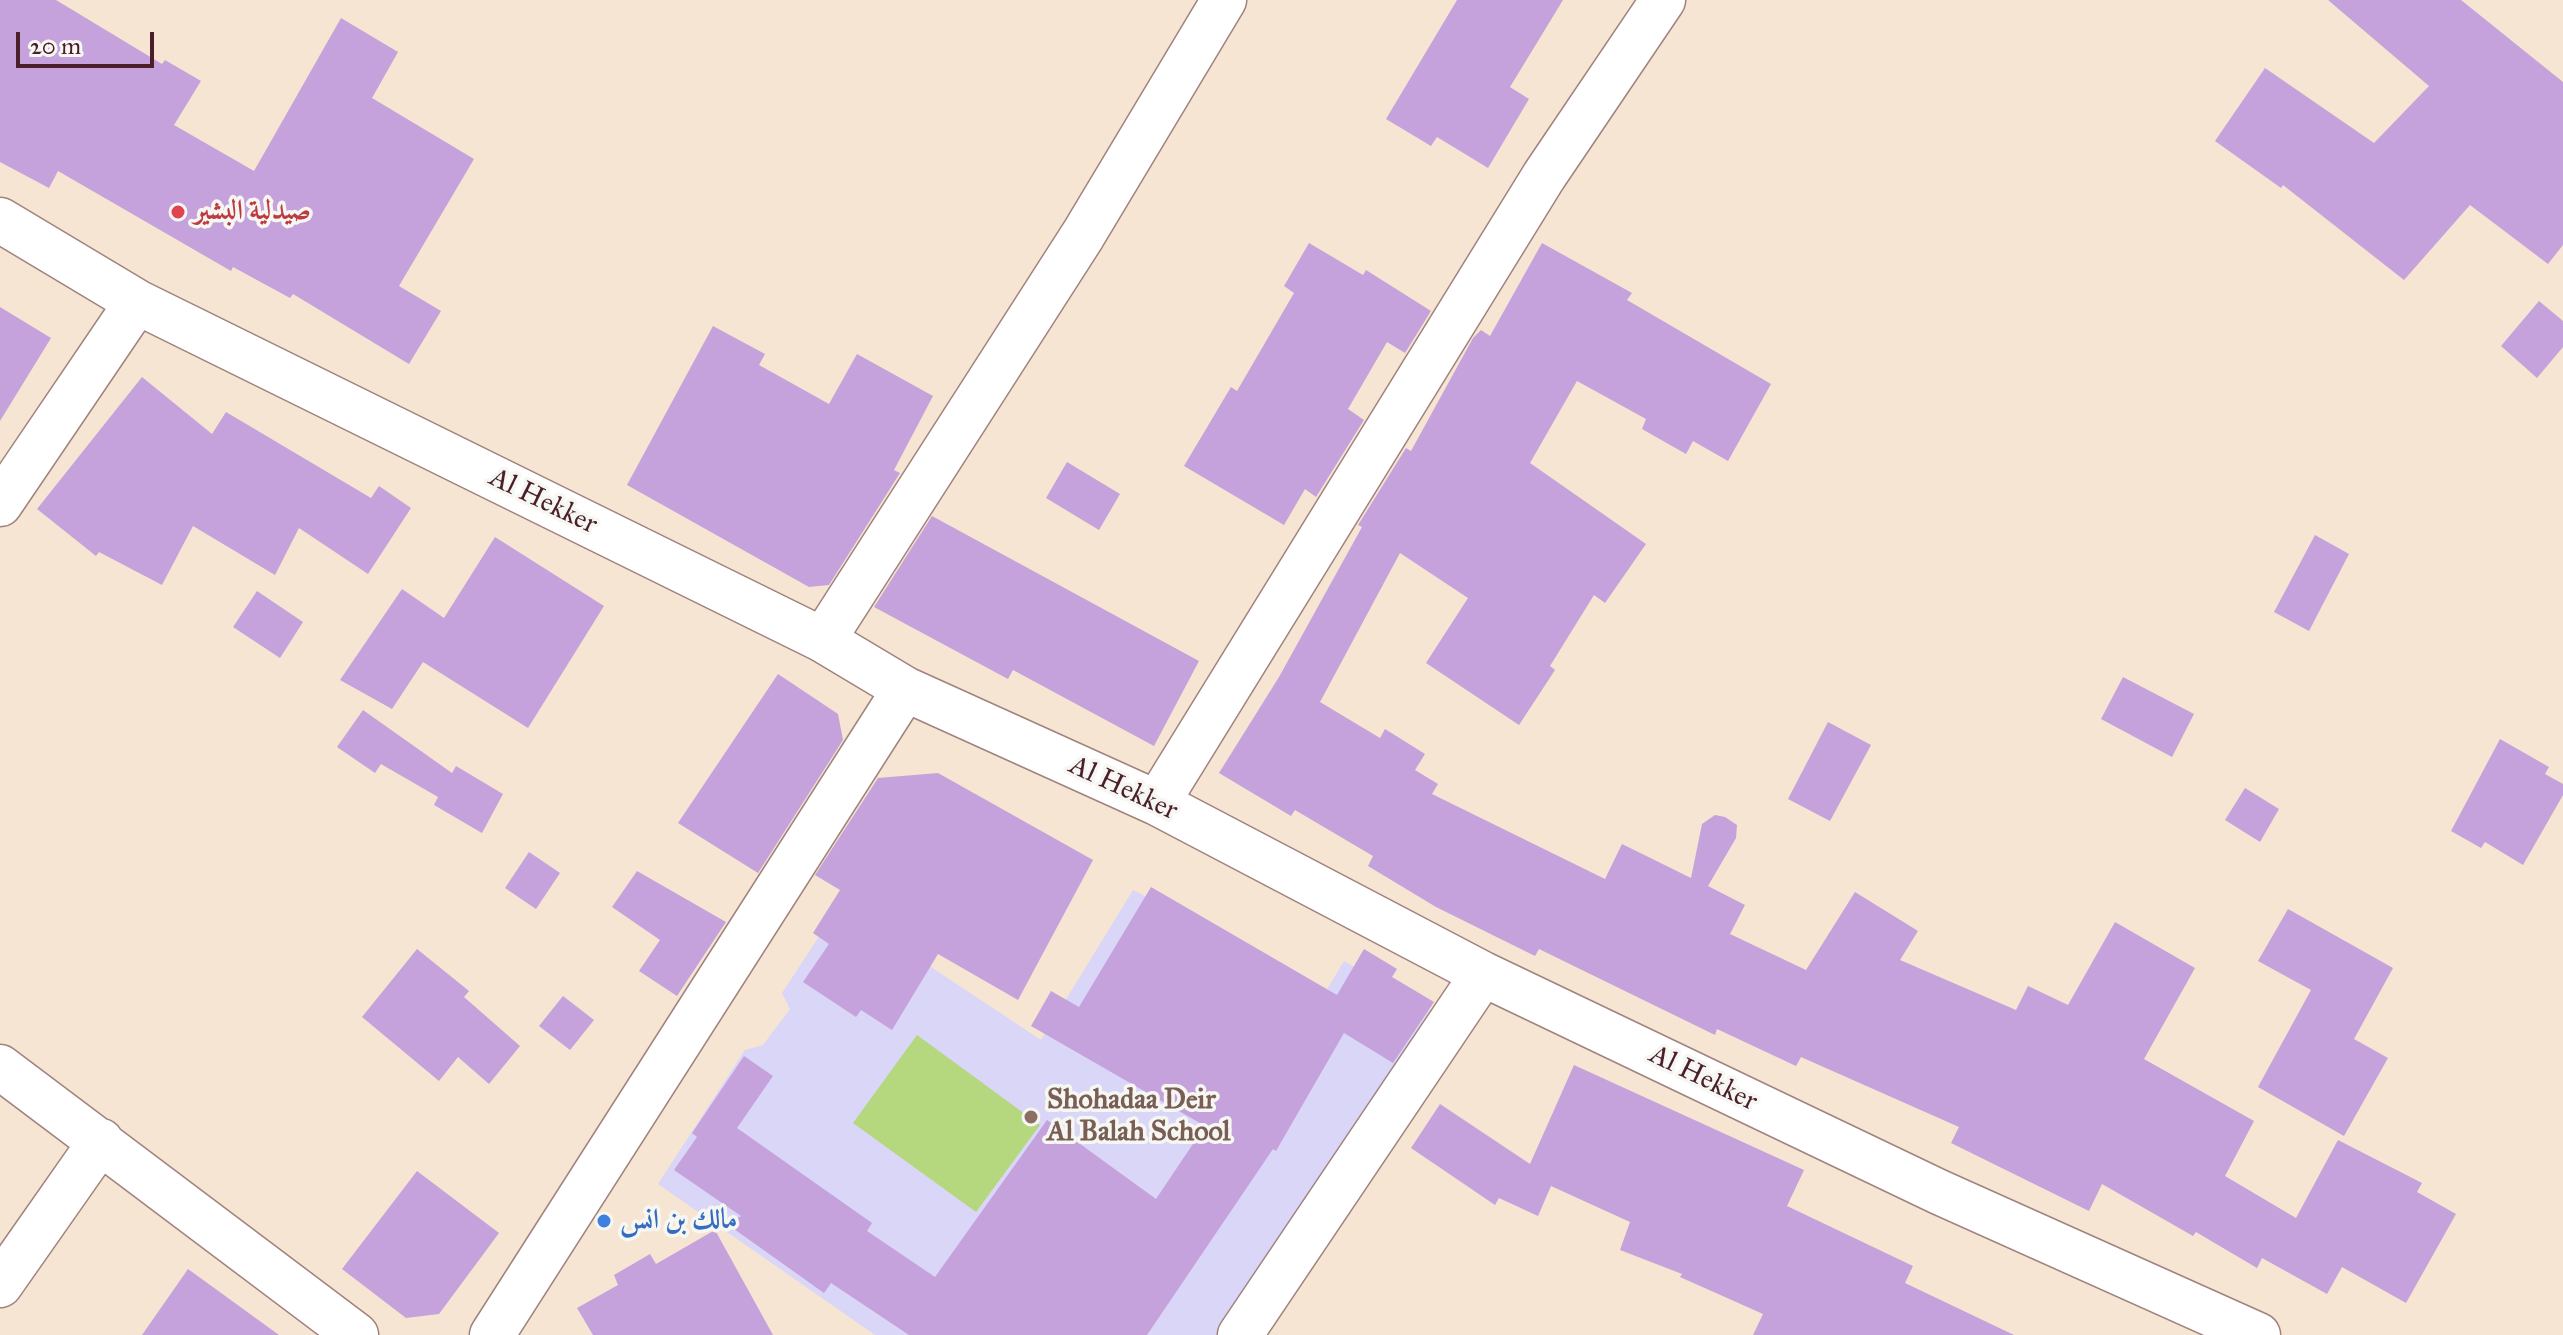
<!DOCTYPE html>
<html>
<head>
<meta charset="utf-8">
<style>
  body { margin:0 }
  #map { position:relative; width:2563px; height:1335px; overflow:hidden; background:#f5e5d2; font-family:"IM FELL Great Primer",serif }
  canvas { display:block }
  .scale { position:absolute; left:16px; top:32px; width:138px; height:36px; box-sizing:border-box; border:4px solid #4a1f2b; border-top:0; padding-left:10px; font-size:24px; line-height:28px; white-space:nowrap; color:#4a1f2b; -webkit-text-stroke:6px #f6f6f2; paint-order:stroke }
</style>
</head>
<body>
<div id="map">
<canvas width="2563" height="1335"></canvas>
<div class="scale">20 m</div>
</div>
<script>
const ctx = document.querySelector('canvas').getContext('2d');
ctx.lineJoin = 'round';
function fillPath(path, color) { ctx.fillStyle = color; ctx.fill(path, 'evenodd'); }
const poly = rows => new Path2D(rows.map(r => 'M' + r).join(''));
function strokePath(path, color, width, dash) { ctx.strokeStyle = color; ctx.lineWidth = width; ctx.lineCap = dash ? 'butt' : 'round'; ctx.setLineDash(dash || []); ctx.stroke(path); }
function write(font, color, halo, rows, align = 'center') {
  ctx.font = font + ' "IM FELL Great Primer",Amiri,serif'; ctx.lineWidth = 7; ctx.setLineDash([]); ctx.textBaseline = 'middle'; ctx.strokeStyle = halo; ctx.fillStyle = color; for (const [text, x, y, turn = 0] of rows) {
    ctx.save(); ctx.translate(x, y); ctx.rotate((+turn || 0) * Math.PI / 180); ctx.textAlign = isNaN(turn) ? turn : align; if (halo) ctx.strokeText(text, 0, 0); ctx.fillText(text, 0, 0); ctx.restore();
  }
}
const built = poly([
  [1133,890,1326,991,1344,961,1430,1010,1221,1335,875,1335,658,1184,745,1050,763,1045,790,1009,782,993,839,906,1041,1040]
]);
const green = poly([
  [917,1035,1040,1125,976,1212,853,1123]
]);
const building = poly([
  [0,0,56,0,162,64,165,60,201,81,174,125,254,171,341,18,398,52,372,98,474,159,399,286,441,311,409,364,293,294,290,298,233,267,231,271,58,171,49,188,0,162],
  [1457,0,1563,0,1510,87,1529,99,1488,168,1437,137,1431,146,1386,119],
  [2328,0,2461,0,2563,82,2563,245,2548,264,2470,205,2404,280,2283,185,2281,188,2215,141,2265,68,2374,143,2429,86],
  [1309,243,1363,275,1366,270,1431,311,1405,353,1387,342,1348,409,1364,420,1316,497,1305,489,1284,525,1184,466,1231,387,1237,391,1294,293,1284,286],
  [1542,243,1632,293,1627,300,1771,384,1728,461,1693,441,1686,454,1642,429,1646,419,1577,381,1530,463,1646,544,1605,603,1594,595,1550,666,1555,670,1519,725,1426,663,1468,598,1400,553,1320,702,1380,738,1385,729,1425,754,1415,770,1438,784,1432,794,1605,879,1622,844,1691,878,1702,824,1715,815,1725,817,1737,825,1736,838,1708,886,1745,905,1730,934,1806,970,1855,892,1918,931,1900,960,2016,1010,2028,986,2068,1005,2115,922,2195,968,2144,1059,2254,1121,2225,1176,2296,1218,2338,1140,2422,1183,2417,1192,2456,1214,2406,1303,2342,1267,2327,1294,2262,1258,2257,1268,2196,1232,2193,1236,2102,1184,2089,1211,1951,1143,1959,1127,1801,1057,1796,1066,1717,1029,1715,1035,1539,949,1535,956,1436,907,1368,866,1373,856,1295,810,1291,816,1219,773,1279,677,1362,527,1358,525,1406,448,1411,451,1473,338,1481,330,1490,336],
  [2539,301,2563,321,2563,347,2537,378,2501,346],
  [0,307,51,338,0,421],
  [713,326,765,354,759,365,829,404,857,354,933,396,894,470,900,473,829,585,809,587,627,485],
  [142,377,212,434,226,412,371,498,379,486,411,508,368,574,299,528,275,575,193,526,162,585,99,552,96,556,37,509],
  [1067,462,1120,494,1099,530,1046,498],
  [932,516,1199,661,1154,746,1013,670,1008,679,874,607],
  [2315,535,2349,554,2309,631,2274,612],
  [495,537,604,606,528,728,423,662,392,709,340,680,402,589,444,618],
  [257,591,303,622,280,658,233,627],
  [778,674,838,714,843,740,758,873,678,823],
  [2123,677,2194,714,2172,757,2101,719],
  [363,710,452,773,456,766,503,794,482,833,434,805,438,797,381,764,375,773,337,747],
  [1828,722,1871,745,1830,821,1788,799],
  [2500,739,2549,767,2545,774,2563,784,2563,795,2523,865,2485,842,2481,848,2451,831],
  [938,773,1093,860,1018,1000,938,954,892,1030,861,1010,856,1017,803,982,829,944,813,933,840,890,815,875,878,778],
  [2245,788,2279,809,2260,842,2225,820],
  [529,852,560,873,536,909,505,888],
  [637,871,726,922,677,996,639,971,660,940,612,907],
  [1151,887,1337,995,1364,949,1397,969,1392,977,1434,1002,1393,1063,1344,1033,1276,1151,1273,1149,1147,1335,909,1335,831,1283,824,1293,727,1224,741,1216,674,1170,697,1137,692,1133,744,1056,773,1076,737,1128,872,1223,867,1231,935,1277,1047,1120,1156,1199,1205,1126,1031,1026,1051,991,1079,1007],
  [2288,909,2393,968,2354,1039,2388,1058,2344,1136,2258,1087,2311,990,2258,961],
  [417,949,469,991,464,997,520,1046,489,1084,458,1057,439,1081,362,1017],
  [563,996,594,1020,570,1050,539,1026],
  [1574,1065,1804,1170,1787,1206,1913,1266,1905,1283,2014,1335,1753,1335,1763,1314,1680,1277,1682,1274,1620,1250,1630,1222,1551,1186,1538,1216,1499,1198,1495,1205,1411,1148,1440,1104,1530,1164],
  [417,1171,499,1233,439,1314,406,1318,342,1269],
  [715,1230,773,1335,593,1335,577,1308,618,1285,614,1275,650,1254,656,1264],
  [188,1269,279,1335,142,1335]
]);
const minor = poly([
  [0,220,137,302,823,640,905,689,1157,803,1483,974,1939,1192,2258,1335],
  [0,504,137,302],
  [823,640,1083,235,1224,0],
  [1157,803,1544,176,1663,0],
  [0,1067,356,1335],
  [0,1285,101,1141],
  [492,1335,905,689],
  [1240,1335,1483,974]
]);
const markers = [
  [178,212,8,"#e0444e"],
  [1031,1117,8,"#8d6e63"],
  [604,1221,8,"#3f7fe0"]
];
const healthNames = [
  ["صيدلية البشير",194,212]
];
const streetNames = [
  ["Al Hekker",543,502,26],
  ["Al Hekker",1123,789,25],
  ["Al Hekker",1703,1079,26]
];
const educationNames = [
  ["Shohadaa Deir",1047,1101],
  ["Al Balah School",1047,1133]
];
const shopNames = [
  ["مالك بن انس",620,1221]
];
fillPath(built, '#dad6f7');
fillPath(green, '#b5d77e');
fillPath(building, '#c5a2dc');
strokePath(minor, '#a0827e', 47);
strokePath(minor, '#fff', 44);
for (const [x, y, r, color] of markers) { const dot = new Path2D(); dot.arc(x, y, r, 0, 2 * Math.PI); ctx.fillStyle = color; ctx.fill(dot); strokePath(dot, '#f6f6f2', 3); }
write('bold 28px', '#be3a42', '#f6f6f2', healthNames, 'left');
write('28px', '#4a1f2b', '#f6f6f2', streetNames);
write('bold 28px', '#785e54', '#f6f6f2', educationNames, 'left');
write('bold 28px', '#366cbe', '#f6f6f2', shopNames, 'left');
</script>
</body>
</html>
